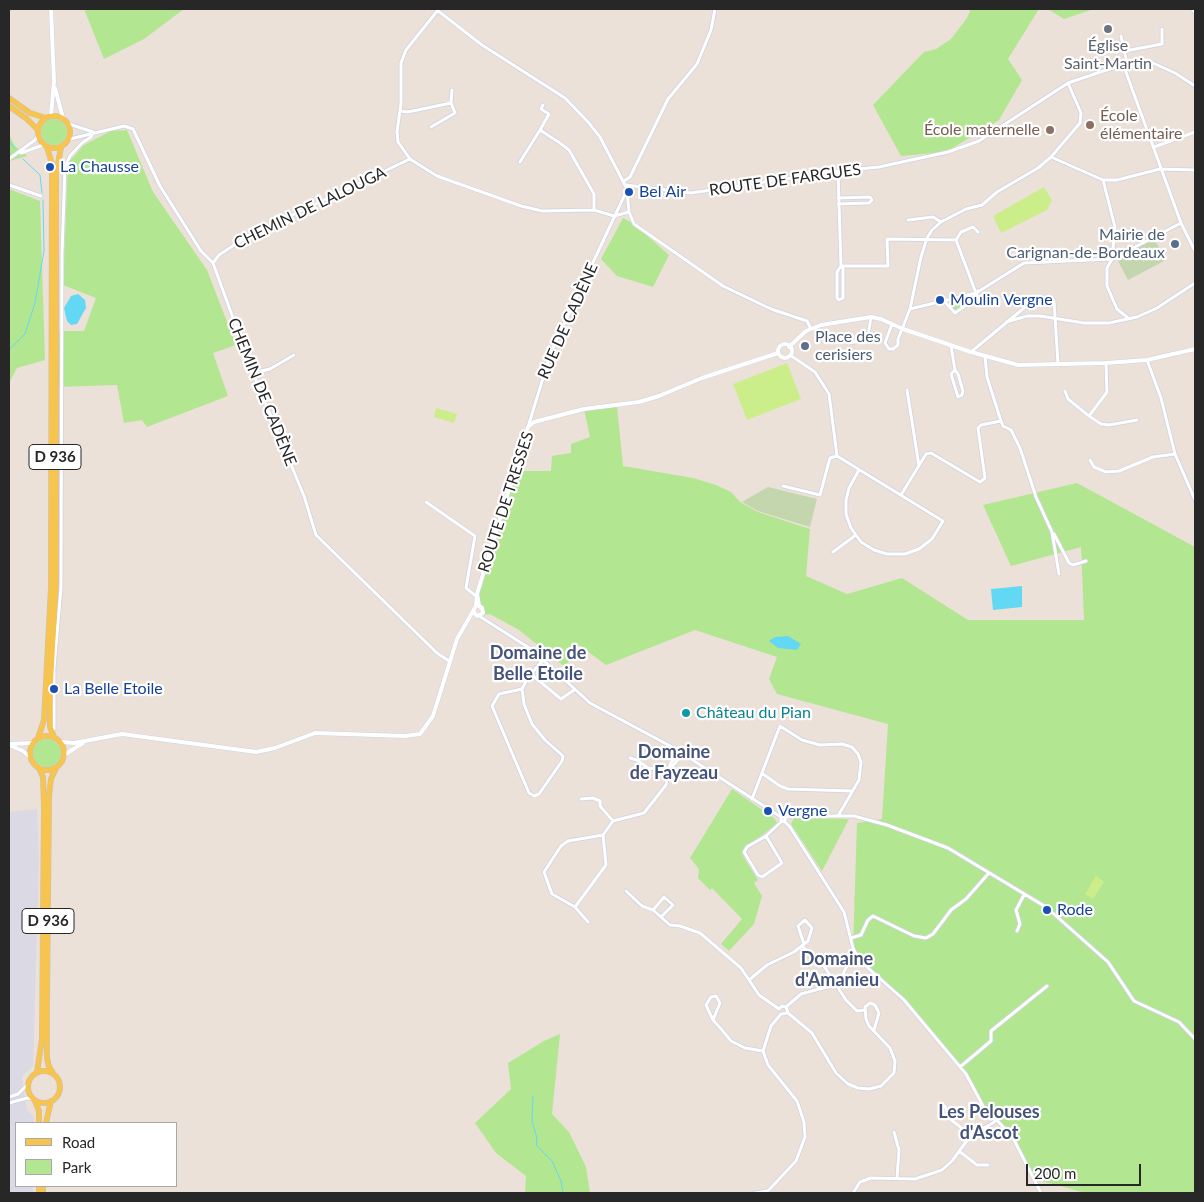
<!DOCTYPE html>
<html>
<head>
<meta charset="utf-8">
<style>
  body { margin:0 }
  #map { position:relative; width:1204px; height:1202px; overflow:hidden; background:#ebe1d8; font-family:Lato,sans-serif }
  canvas { display:block }
  .frame { position:absolute; inset:0; border:10px solid #272727; pointer-events:none }
  .legend { position:absolute; left:15px; top:1122px; width:162px; height:65px; box-sizing:border-box; background:#fff; border:1px solid #a9a9a9; margin:0; padding:6px 9px; list-style:none; font-size:15px; color:#272727 }
  .legend li { display:flex; align-items:center; gap:10px; height:25px }
  .legend b { width:25px; border:1px solid #a9a9a9 }
  .scale { position:absolute; left:1026px; top:1164px; width:115px; height:22px; box-sizing:border-box; border:2px solid #272727; border-top:0; padding-left:6px; font-size:15px; line-height:18px; white-space:nowrap; color:#272727; -webkit-text-stroke:4px #fff; paint-order:stroke }
</style>
</head>
<body>
<div id="map">
<canvas width="1204" height="1202"></canvas>
<div class="frame"></div>
<ul class="legend">
<li><b style="height:6px;background:#f8c450"></b>Road</li>
<li><b style="height:14px;background:#b3e690"></b>Park</li>
</ul>
<div class="scale">200 m</div>
</div>
<script>
const ctx = document.querySelector('canvas').getContext('2d');
ctx.lineJoin = 'round';
function fillPath(path, color) { ctx.fillStyle = color; ctx.fill(path, 'evenodd'); }
const poly = rows => new Path2D(rows.map(r => 'M' + r).join(''));
function strokePath(path, color, width, dash) { ctx.strokeStyle = color; ctx.lineWidth = width; ctx.lineCap = dash ? 'butt' : 'round'; ctx.setLineDash(dash || []); ctx.stroke(path); }
function write(font, color, halo, rows, align = 'center') {
  ctx.font = font + ' Lato,sans-serif'; ctx.lineWidth = 4.5; ctx.setLineDash([]); ctx.textBaseline = 'middle'; ctx.strokeStyle = halo; ctx.fillStyle = color; for (const [text, x, y, turn = 0] of rows) {
    ctx.save(); ctx.translate(x, y); ctx.rotate((+turn || 0) * Math.PI / 180); ctx.textAlign = isNaN(turn) ? turn : align; if (halo) ctx.strokeText(text, 0, 0); ctx.fillText(text, 0, 0); ctx.restore();
  }
}
const industrial = poly([
  [37,809,39,861,33,1066,22,1077,27,1109,34,1118,34,1123,16,1123,16,1186,33,1186,33,1193,9,1193,9,812]
]);
const green = poly([
  [84,9,184,9,144,39,104,59],
  [971,9,1039,9,1008,59,1022,80,999,120,946,152,901,156,873,105,924,52,936,49,951,39,967,18],
  [1048,9,1094,9,1064,19],
  '41 132a13 13 0 1 1 26 0a13 13 0 1 1-26 0Z',
  [127,130,153,192,207,270,236,345,213,353,228,396,147,427,142,420,124,423,117,385,55,387,56,331,84,331,96,298,63,285,68,163,84,145,111,131],
  [9,135,15,146,27,156,9,161],
  [9,189,40,201,45,360,17,368,9,383],
  [623,218,634,224,669,255,653,287,617,276,601,259],
  [971,296,972,299,955,311,949,304],
  [617,407,623,466,693,478,716,485,731,492,740,502,758,512,810,529,806,576,847,594,902,578,968,620,1084,620,1081,547,1011,566,983,505,1077,483,1195,547,1195,1193,1086,1193,1034,1179,1015,1142,987,1111,963,1071,904,1000,859,960,853,948,857,823,882,819,888,724,777,694,769,679,777,657,695,630,606,665,579,645,565,667,519,630,490,614,482,615,477,594,514,471,551,471,552,456,571,453,571,444,590,437,584,409],
  '33 753a14 14 0 1 1 28 0a14 14 0 1 1-28 0Z',
  [732,789,774,818,777,823,742,851,743,856,758,880,754,883,762,896,754,924,729,951,721,944,742,919,712,888,710,890,698,878,699,869,690,858],
  [794,818,849,819,822,871,791,824],
  [560,1034,552,1114,569,1132,586,1167,590,1193,525,1193,526,1176,496,1153,475,1123,511,1089,508,1063,544,1041]
]);
const cemetery = poly([
  [1154,239,1166,260,1128,280,1117,259],
  [768,487,817,499,810,527,758,511,742,502]
]);
const pitch = poly([
  [1044,187,1052,200,1047,210,1001,233,993,216],
  [787,363,801,399,747,420,733,384],
  [436,408,457,414,454,423,434,417],
  [1096,876,1104,882,1093,899,1085,894]
]);
const water = poly([
  [78,294,85,300,86,308,77,324,71,325,67,321,64,308,71,296],
  [1022,586,1022,607,993,610,991,589],
  [788,636,801,644,797,650,778,648,769,641,775,637]
]);
const stream = poly([
  [9,141,15,149],
  [23,159,40,175,42,193],
  [9,350,25,334,35,303,44,251,43,200],
  [533,1096,532,1121,537,1138,536,1145,552,1161,561,1181,563,1193]
]);
const minor = poly([
  [1193,9,1195,13],
  [437,10,482,45,565,98,588,122,600,137,627,189,629,212,614,216],
  [438,10,406,50,401,63,401,103,397,132,398,142,410,159,437,176,521,206,542,211,594,210,614,216],
  [1121,36,1127,63],
  [1125,51,1162,44,1162,29],
  [1123,64,1181,223,1195,251],
  [451,103,452,90],
  [400,111,408,112,451,103,455,113,431,127],
  [69,124,93,132],
  [540,130,549,114,541,109,543,105],
  [70,139,124,126,133,129,160,186,201,251,213,263,253,373,304,496,316,535,437,653,449,661],
  [1154,147,1195,132],
  [21,153,43,145],
  [1051,157,1103,180,1117,180,1160,169,1195,170],
  [9,159,35,140,38,135],
  [520,162,540,130,560,143,569,150,594,194,594,210],
  [838,171,841,266,837,272,837,298,839,300,843,298,843,267],
  [1103,180,1115,227,1112,259,1107,268,1107,286,1117,309,1128,318],
  [624,181,630,177,668,99,697,64,711,30,715,9],
  [9,185,41,196],
  [626,185,691,193,838,171,879,167,948,152,979,141,1068,83,1127,63,1153,63,1175,73,1195,86],
  [838,198,870,197,872,200,869,203,838,204],
  [629,212,634,224,723,286,771,309,807,321,811,329],
  [908,220,933,217,941,222],
  [956,240,961,232,973,227,978,232],
  [213,263,219,255,248,236,410,159],
  [841,266,888,266,887,239,956,240,976,293],
  [944,301,955,313,975,299,978,291],
  [910,309,921,257,927,238,932,230,941,222,966,209,982,205,997,192,1038,168,1051,157,1080,123,1081,113,1068,83],
  [1006,322,1027,316,1040,316,1084,323,1109,323,1137,317,1157,308,1195,283],
  [892,324,885,343,889,349,893,349,898,345,898,339,910,309,976,293,1024,263,1112,259,1181,223],
  [848,343,862,341,868,336,871,317],
  [951,346,955,370,951,374,958,397,962,395,963,391,958,374,955,370],
  [971,352,1036,298,1049,297,1054,301,1058,364],
  [985,356,987,377,1001,421,1003,426,1011,430,1020,448,1036,497,1052,532,1059,574],
  [1147,360,1161,398,1175,454,1195,500],
  [1106,363,1107,392,1089,416,1101,424,1109,425,1137,420],
  [253,373,270,369,294,355],
  [907,390,919,466],
  [1065,391,1068,399,1089,416],
  [528,427,551,352,626,192],
  [837,456,943,521,932,539,919,549,905,554,887,554,874,550,861,542,851,528,846,514,846,500,849,488,859,470],
  [1090,460,1094,467,1106,472,1119,471,1153,457,1175,454],
  [783,486,820,495,830,458,837,456,829,394,815,372,790,355],
  [901,495,926,454,931,453,980,482,985,478,978,428,981,425,1001,421],
  [426,502,475,536,466,588,477,597],
  [1054,534,1069,563,1073,565,1086,561],
  [833,552,856,535],
  [479,616,531,649,590,703,674,748,781,817,785,817,785,822],
  [531,674,561,699,574,690],
  [522,689,524,704,532,724,545,740,563,756,562,761,539,794,534,796,529,793,492,706,499,694,522,689,527,679,543,660],
  [54,729,54,668,61,588,62,254,65,167,70,156,82,143,91,137,93,132],
  [630,758,637,760,648,768,668,770],
  [669,770,683,754],
  [763,774,780,786,788,789,852,791],
  [581,799,593,798,600,801,600,806,613,821],
  [752,799,780,726,802,740,820,745,842,744,852,747,858,754,861,762,859,780,838,816],
  [781,817,781,821,785,822,790,827,844,912,853,948,859,960,904,1000,966,1074,983,1106,1012,1136,1041,1193],
  [786,817,792,816,854,816,887,825,948,848,1046,907,1108,962,1134,1001,1179,1022,1195,1039],
  [603,835,606,865,575,907,552,894,544,872,561,846,568,841,603,835,613,821,644,813,666,785,670,764,679,752],
  [766,836,782,863,762,877,758,875,744,852,747,847,766,836,781,822],
  [626,891,642,906,653,910,670,925,680,926,700,933,741,968,759,995,779,1009],
  [575,907,588,922],
  [653,910,664,897,673,905,661,917],
  [1017,931,1020,924,1016,910,1024,895],
  [851,938,861,935,868,920,873,916,914,936,926,938,933,934,951,910,966,899,988,874],
  [803,947,824,966,846,1000,857,1011,865,1010],
  [749,980,767,965,794,952,808,941,812,928,805,920,798,926,804,944],
  [786,1007,801,994,827,987,835,982,842,976,849,962,857,956],
  [779,1009,782,1006,786,1007],
  [788,1013,812,1033,836,1073,848,1084,858,1088,869,1089,881,1086,894,1073,895,1061,890,1048,869,1026,866,1019,865,1007,870,1003,875,1005,879,1013,874,1030],
  [781,1014,788,1013,786,1007],
  [713,1020,706,1005,711,997,716,996,720,1003,713,1020,722,1030,731,1041,745,1048,763,1051],
  [960,1067,991,1041,991,1031,1047,986],
  [9,1097,18,1094,27,1085],
  [9,1103,27,1098,33,1099],
  [945,1106,950,1119,971,1135],
  [894,1132,899,1150,897,1178],
  [959,1151,977,1165,988,1165],
  [755,1193,767,1191],
  [766,1193,796,1161,805,1137,804,1122,797,1101,768,1065,763,1051,771,1026,781,1014],
  [853,1193,860,1182,871,1178,915,1179,942,1170,952,1161,971,1135,993,1123,997,1119]
]);
const tertiary = poly([
  [55,88,63,118],
  [51,116,54,81,51,9],
  '778 351a7 7 0 1 1 14 0a7 7 0 1 1-14 0Z',
  [789,347,806,331,821,325,871,317,881,319,903,329,971,352,1018,365,1106,363,1147,360,1195,349],
  [473,611,477,616,483,613,482,608,479,606,477,594,528,427,534,422,584,409,639,402,659,396,702,378,778,353],
  [61,742,74,743,122,734,256,752,275,748,315,733,405,736,420,734,433,716,457,639,476,606,477,597],
  [10,744,33,743],
  [9,745,23,751,31,758],
  [64,755,83,743]
]);
const primary = poly([
  [9,98,30,113,46,118],
  [9,106,27,119,38,130],
  '38 132a16 16 0 1 1 32 0a16 16 0 1 1-32 0Z',
  '30 753a17 17 0 1 1 34 0a17 17 0 1 1-34 0Z',
  [54,737,50,727,50,691,56,583,56,175,61,147],
  [38,738,44,720,51,588,52,164,47,147],
  '28 1087a16 16 0 1 1 32 0a16 16 0 1 1-32 0Z',
  [37,1072,42,1039,44,808,43,777,39,768],
  [53,1073,49,1067,47,1058,47,1002,49,796,51,779,56,768],
  [35,1101,39,1111,39,1123],
  [46,1123,51,1101],
  [39,1193,39,1186],
  [43,1193,43,1186]
]);
const markers = [
  [1108,29,5,"#6b7280"],
  [1090,125,5,"#8d6e63"],
  [1050,130,5,"#8d6e63"],
  [50,167,5,"#1a4fb4"],
  [629,192,5,"#1a4fb4"],
  [1175,244,5,"#5c6f8a"],
  [940,300,5,"#1a4fb4"],
  [805,346,5,"#5c6f8a"],
  [54,689,5,"#1a4fb4"],
  [686,713,5,"#0f9aa8"],
  [768,811,5,"#1a4fb4"],
  [1047,910,5,"#1a4fb4"]
];
const shields = [
  [55,457,52],
  [48,921,52]
];
const shieldNames = [
  ["D 936",55,457],
  ["D 936",48,921]
];
const worshipNames = [
  ["Église",1108,46],
  ["Saint-Martin",1108,64]
];
const educationNames = [
  ["École",1100,116],
  ["élémentaire",1100,134],
  ["École maternelle",1040,130,"right"]
];
const transitNames = [
  ["La Chausse",60,167],
  ["Bel Air",639,192],
  ["Moulin Vergne",950,300],
  ["La Belle Etoile",64,689],
  ["Vergne",778,811],
  ["Rode",1057,910]
];
const streetNames = [
  ["ROUTE DE FARGUES",785,180,-8],
  ["CHEMIN DE LALOUGA",310,208,-26],
  ["RUE DE CADÈNE",568,321,-66],
  ["CHEMIN DE CADÈNE",262,392,68],
  ["ROUTE DE TRESSES",506,502,-72]
];
const serviceNames = [
  ["Mairie de",1165,235],
  ["Carignan-de-Bordeaux",1165,253],
  ["Place des",815,337,"left"],
  ["cerisiers",815,355,"left"]
];
const cultureNames = [
  ["Château du Pian",696,713]
];
const neighbourhoodNames = [
  ["Domaine de",538,653],
  ["Belle Etoile",538,674],
  ["Domaine",674,752],
  ["de Fayzeau",674,773],
  ["Domaine",837,959],
  ["d'Amanieu",837,980],
  ["Les Pelouses",989,1112],
  ["d'Ascot",989,1133]
];
fillPath(industrial, '#dbd9e3');
fillPath(green, '#b3e690');
fillPath(cemetery, '#c4d6ae');
fillPath(pitch, '#cbee8b');
fillPath(water, '#63d8f4');
strokePath(stream, '#63d8f4', 1);
strokePath(minor, '#cdd2e2', 4.5);
strokePath(tertiary, '#cdd2e2', 5);
strokePath(primary, '#c3c3c3', 6);
strokePath(minor, '#fff', 3);
strokePath(tertiary, '#fff', 4);
strokePath(primary, '#f8c450', 5);
for (const [x, y, r, color] of markers) { const dot = new Path2D(); dot.arc(x, y, r, 0, 2 * Math.PI); ctx.fillStyle = color; ctx.fill(dot); strokePath(dot, '#fff', 2); }
for (const [x, y, w] of shields) { const box = new Path2D(); box.roundRect(x - w / 2, y - 12.5, w, 25, 4); ctx.fillStyle = '#fff'; ctx.fill(box); strokePath(box, '#272727', 1); }
write('bold 15px', '#272727', null, shieldNames);
write('16px', '#5b616d', '#fff', worshipNames);
write('16px', '#785e54', '#fff', educationNames, 'left');
write('16px', '#164399', '#fff', transitNames, 'left');
write('16px', '#272727', '#fff', streetNames);
write('16px', '#4e5e75', '#fff', serviceNames, 'right');
write('16px', '#0d838f', '#fff', cultureNames, 'left');
write('bold 18px', '#46537a', '#fff', neighbourhoodNames);
</script>
</body>
</html>
